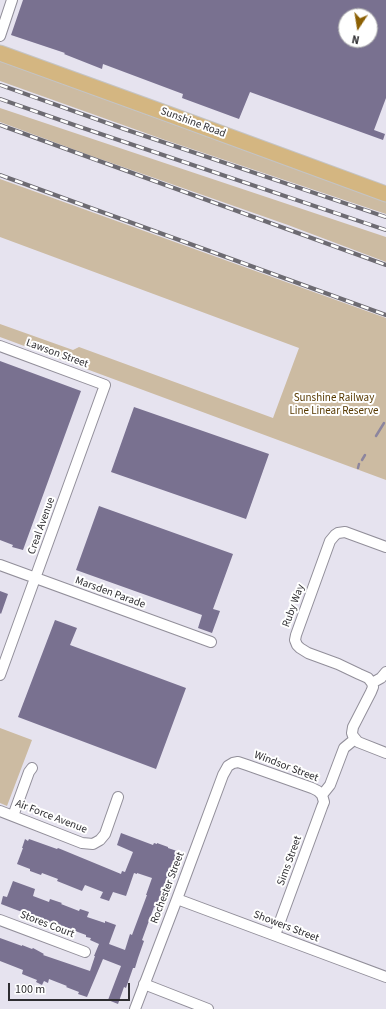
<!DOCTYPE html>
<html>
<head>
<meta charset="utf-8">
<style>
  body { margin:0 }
  #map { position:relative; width:386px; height:1009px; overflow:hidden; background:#e6e3ef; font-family:"Source Sans 3",sans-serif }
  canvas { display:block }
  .north { position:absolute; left:338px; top:8px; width:40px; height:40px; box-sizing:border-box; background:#fff; border:1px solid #ababad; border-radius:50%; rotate:192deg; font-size:11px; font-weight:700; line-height:16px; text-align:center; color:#2e2d31 }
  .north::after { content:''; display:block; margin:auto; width:14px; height:18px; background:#8c6004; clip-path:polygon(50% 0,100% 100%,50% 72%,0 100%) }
  .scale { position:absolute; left:8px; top:983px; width:122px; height:18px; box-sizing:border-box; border:2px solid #2e2d31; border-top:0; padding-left:5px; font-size:12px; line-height:14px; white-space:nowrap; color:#2e2d31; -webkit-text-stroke:3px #fff; paint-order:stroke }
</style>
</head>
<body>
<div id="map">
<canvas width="386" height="1009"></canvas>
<div class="north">N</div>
<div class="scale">100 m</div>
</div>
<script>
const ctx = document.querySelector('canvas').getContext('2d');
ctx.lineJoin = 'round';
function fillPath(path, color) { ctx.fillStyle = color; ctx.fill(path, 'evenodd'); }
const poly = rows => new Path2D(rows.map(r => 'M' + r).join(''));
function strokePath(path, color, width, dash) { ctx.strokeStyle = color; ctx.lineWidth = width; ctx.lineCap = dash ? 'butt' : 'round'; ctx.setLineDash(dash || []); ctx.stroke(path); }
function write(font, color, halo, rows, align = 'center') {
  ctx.font = font + ' "Source Sans 3",sans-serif'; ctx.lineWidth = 4; ctx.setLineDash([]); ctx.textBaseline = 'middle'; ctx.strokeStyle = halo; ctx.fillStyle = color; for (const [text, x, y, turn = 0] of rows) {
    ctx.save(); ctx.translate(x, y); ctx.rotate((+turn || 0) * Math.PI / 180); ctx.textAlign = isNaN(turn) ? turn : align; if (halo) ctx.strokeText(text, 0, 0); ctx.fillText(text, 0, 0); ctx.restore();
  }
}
const green = poly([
  [0,61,386,202,386,214,165,140,0,81],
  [0,108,386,237,386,262,288,225,86,154,0,122],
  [0,179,386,318,386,480,0,337,0,324,73,350,79,347,273,418,299,348,0,237],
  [0,728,32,740,7,806,0,803]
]);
const stream = poly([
  [376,436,384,423],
  [362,460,365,455],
  [358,468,359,464]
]);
const building = poly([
  [23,0,386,0,386,98,374,130,385,134,383,140,250,92,239,119,182,98,183,94,103,64,102,69,64,54,65,53,11,35],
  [346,16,370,16,370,40,346,40],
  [0,361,81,391,23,550,12,547,13,545,0,540],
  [134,407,269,454,246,519,111,472],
  [99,506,233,554,213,609,220,611,212,633,198,628,202,615,76,570],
  [0,591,8,594,1,614,0,613],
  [55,620,77,628,70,645,186,688,156,769,18,717],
  [121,833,153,845,154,843,157,844,157,843,168,847,168,848,177,851,175,854,177,855,171,872,172,873,169,881,167,880,161,900,159,899,156,908,154,907,142,940,144,941,138,958,135,968,133,968,126,988,124,987,118,1004,108,1000,121,966,103,959,87,997,78,994,79,992,66,987,67,986,49,979,48,983,44,981,42,985,36,982,37,980,22,974,23,970,0,961,0,938,22,946,22,945,32,949,33,948,44,954,43,955,90,971,95,956,94,956,99,944,90,940,91,938,86,937,86,935,67,928,67,930,64,929,42,921,43,920,36,917,14,909,1,904,3,896,7,897,13,881,35,889,33,896,49,902,50,899,62,903,61,904,79,911,80,909,89,912,87,917,105,923,105,921,116,925,109,944,125,950,130,934,132,935,147,895,146,895,152,878,137,873,137,874,134,873,126,896,113,892,109,901,100,898,103,892,85,885,82,891,57,881,58,879,42,873,41,875,30,871,30,869,17,864,23,848,22,848,25,839,28,841,29,839,57,849,58,848,121,874,122,871,125,872,133,852,117,845]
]);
const minor = poly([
  [0,36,12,0],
  [0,346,105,385,0,675],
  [386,547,345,532,338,533,335,535,330,541,296,635,295,640,297,645,300,648,308,653,338,664,359,674,368,678,372,683,373,687,371,692,353,727,352,733,353,736,358,742,386,753],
  [0,565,211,642],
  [372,683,381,678,386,672],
  [322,795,330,785,344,748,355,739],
  [0,811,82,843,93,844,100,840,105,834,118,797],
  [13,816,29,772,32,768],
  [177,899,386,977],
  [0,920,85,952],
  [275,935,322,807,324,802,322,795],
  [144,984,208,1009],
  [135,1009,177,899,223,775,228,766,233,763,238,762,247,765,312,788,318,791,322,795]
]);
const primary = poly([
  [0,53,171,115,386,194]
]);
const rail = poly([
  [0,85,124,129,386,217],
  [0,99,80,127,386,230],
  [0,125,386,265],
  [0,175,386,315]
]);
const streetNames = [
  ["Sunshine Road",193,123,20],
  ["Lawson Street",57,354,20],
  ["Creal Avenue",42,526,-70],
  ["Marsden Parade",110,593,20],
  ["Ruby Way",294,606,-70],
  ["Windsor Street",286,767,21],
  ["Air Force Avenue",51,817,21],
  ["Sims Street",290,861,-70],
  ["Rochester Street",168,888,-69],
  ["Stores Court",47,925,21],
  ["Showers Street",286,927,21]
];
const parkNames = [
  ["Sunshine Railway",334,399],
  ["Line Linear Reserve",334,412]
];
fillPath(green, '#ccbba2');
strokePath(stream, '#8c859e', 2.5);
fillPath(building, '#797190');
strokePath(minor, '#928f9a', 12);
strokePath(primary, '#c4c4c5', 17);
strokePath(minor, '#fff', 10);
strokePath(primary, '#d4b681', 15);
strokePath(rail, '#6d6b72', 4);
strokePath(rail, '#fff', 2.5, [8]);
write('11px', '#2e2d31', '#fff', streetNames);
write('11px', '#573900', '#fff', parkNames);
</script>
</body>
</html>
